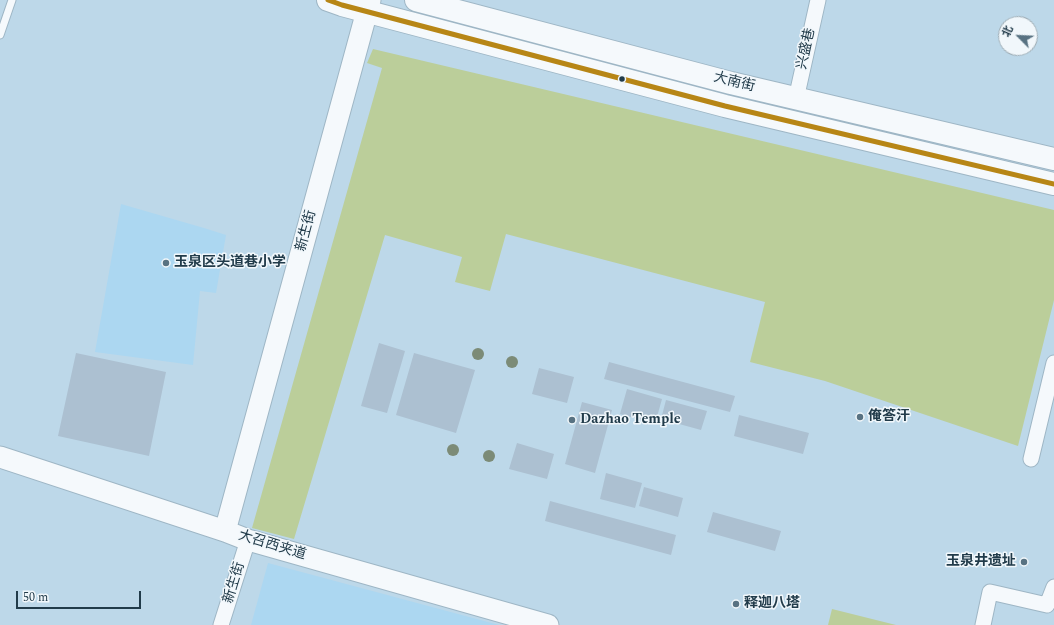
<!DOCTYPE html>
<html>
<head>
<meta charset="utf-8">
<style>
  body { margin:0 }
  #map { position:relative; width:1054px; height:625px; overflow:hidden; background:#bdd8e9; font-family:Spectral,"Noto Sans SC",serif }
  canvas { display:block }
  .north { position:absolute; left:998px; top:16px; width:40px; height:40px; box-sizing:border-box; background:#f1f7fb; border:1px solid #9eacb4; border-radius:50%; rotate:294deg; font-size:11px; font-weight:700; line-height:16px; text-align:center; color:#213b4a }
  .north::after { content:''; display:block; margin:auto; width:14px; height:18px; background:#587282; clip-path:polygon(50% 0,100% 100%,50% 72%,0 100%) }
  .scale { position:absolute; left:16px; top:591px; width:125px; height:18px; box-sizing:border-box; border:2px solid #213b4a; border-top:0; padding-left:5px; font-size:12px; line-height:14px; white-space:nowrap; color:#213b4a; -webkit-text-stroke:3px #f1f7fb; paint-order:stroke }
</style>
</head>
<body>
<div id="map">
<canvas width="1054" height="625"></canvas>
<div class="north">北</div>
<div class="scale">50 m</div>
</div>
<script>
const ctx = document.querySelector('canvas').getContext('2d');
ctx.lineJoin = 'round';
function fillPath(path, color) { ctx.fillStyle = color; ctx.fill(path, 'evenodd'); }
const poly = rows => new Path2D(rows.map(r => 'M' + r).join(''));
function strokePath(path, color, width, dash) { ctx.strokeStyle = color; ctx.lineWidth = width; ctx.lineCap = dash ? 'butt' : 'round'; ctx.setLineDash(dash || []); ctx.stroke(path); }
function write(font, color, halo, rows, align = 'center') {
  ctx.font = font + ' Spectral,"Noto Sans SC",serif'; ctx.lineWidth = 3; ctx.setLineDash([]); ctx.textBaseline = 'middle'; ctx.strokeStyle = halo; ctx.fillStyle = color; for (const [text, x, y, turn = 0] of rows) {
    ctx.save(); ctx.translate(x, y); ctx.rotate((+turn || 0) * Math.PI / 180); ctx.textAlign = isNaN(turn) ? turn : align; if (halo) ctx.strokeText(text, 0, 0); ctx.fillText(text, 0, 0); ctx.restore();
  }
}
const built = poly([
  [121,204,204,228,226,235,216,293,200,291,193,365,95,352],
  [268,563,499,625,251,625]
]);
const green = poly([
  [373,49,1054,210,1054,300,1018,446,825,381,750,362,765,302,506,234,490,291,455,282,462,257,385,235,294,539,252,528,382,68,367,63],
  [832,609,896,625,828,625]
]);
const building = poly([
  [379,343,405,351,387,413,361,406],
  [76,353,166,372,149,456,58,436],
  [414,353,475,370,456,433,396,415],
  [609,362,735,396,730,412,604,379],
  [539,368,574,377,567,403,532,394],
  [627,389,662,399,655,424,620,414],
  [666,400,707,411,701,430,661,419],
  [582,402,612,410,595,473,565,464],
  [739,415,809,433,803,454,734,436],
  [517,443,554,454,547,479,509,469],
  [606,473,642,483,635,508,600,499],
  [644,487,683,498,678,517,639,506],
  [550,501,676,535,671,555,545,521],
  [713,512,781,531,775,551,707,532]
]);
const lane = poly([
  [0,35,12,0]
]);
const street = poly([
  [796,99,818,0],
  [1031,459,1054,363],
  [221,625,248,540],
  [983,625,990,592,1047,605,1054,587]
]);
const secondary = poly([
  [0,457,225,531,248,540,548,625],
  [225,531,370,0]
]);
const highway = poly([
  [328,0,342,5,725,106,1054,184],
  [416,0,731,83,1054,159]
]);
const bus1 = poly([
  [328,0,342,5,725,106,1054,184]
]);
const trees = [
  [478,354],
  [512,362],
  [453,450],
  [489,456]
];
const markers = [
  [622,79,3.5,"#213b4a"],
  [166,263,4,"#587282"],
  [860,417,4,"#587282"],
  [572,420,4,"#587282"],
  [1024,562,4,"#587282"],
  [736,604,4,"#587282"]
];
const streetNames = [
  ["兴盛巷",807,49,-78],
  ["大南街",734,83,14],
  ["新生街",307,231,-75],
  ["大召西夹道",272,546,17],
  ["新生街",235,583,-73]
];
const poiNames = [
  ["玉泉区头道巷小学",174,263],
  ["俺答汗",868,417],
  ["Dazhao Temple",580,420],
  ["玉泉井遗址",1016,562,"right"],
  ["释迦八塔",744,604]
];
fillPath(built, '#acd7f1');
fillPath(green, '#bbce9a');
fillPath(building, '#acc0d1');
strokePath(lane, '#9eb6c5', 9);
strokePath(street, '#9eb6c5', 17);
strokePath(secondary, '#9eb6c5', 23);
strokePath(highway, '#9eb6c5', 24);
strokePath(lane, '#f5f9fc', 7);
strokePath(street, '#f5f9fc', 15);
strokePath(secondary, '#f5f9fc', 21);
strokePath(highway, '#f5f9fc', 22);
strokePath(bus1, '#b78616', 5);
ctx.fillStyle = '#7c8b77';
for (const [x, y] of trees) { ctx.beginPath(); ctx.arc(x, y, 6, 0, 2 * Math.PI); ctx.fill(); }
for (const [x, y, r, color] of markers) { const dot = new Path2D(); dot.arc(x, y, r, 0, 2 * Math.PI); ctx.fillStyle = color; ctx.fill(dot); strokePath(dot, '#f1f7fb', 1.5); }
write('14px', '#213b4a', '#f1f7fb', streetNames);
write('bold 14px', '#213b4a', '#f1f7fb', poiNames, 'left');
</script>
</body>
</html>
